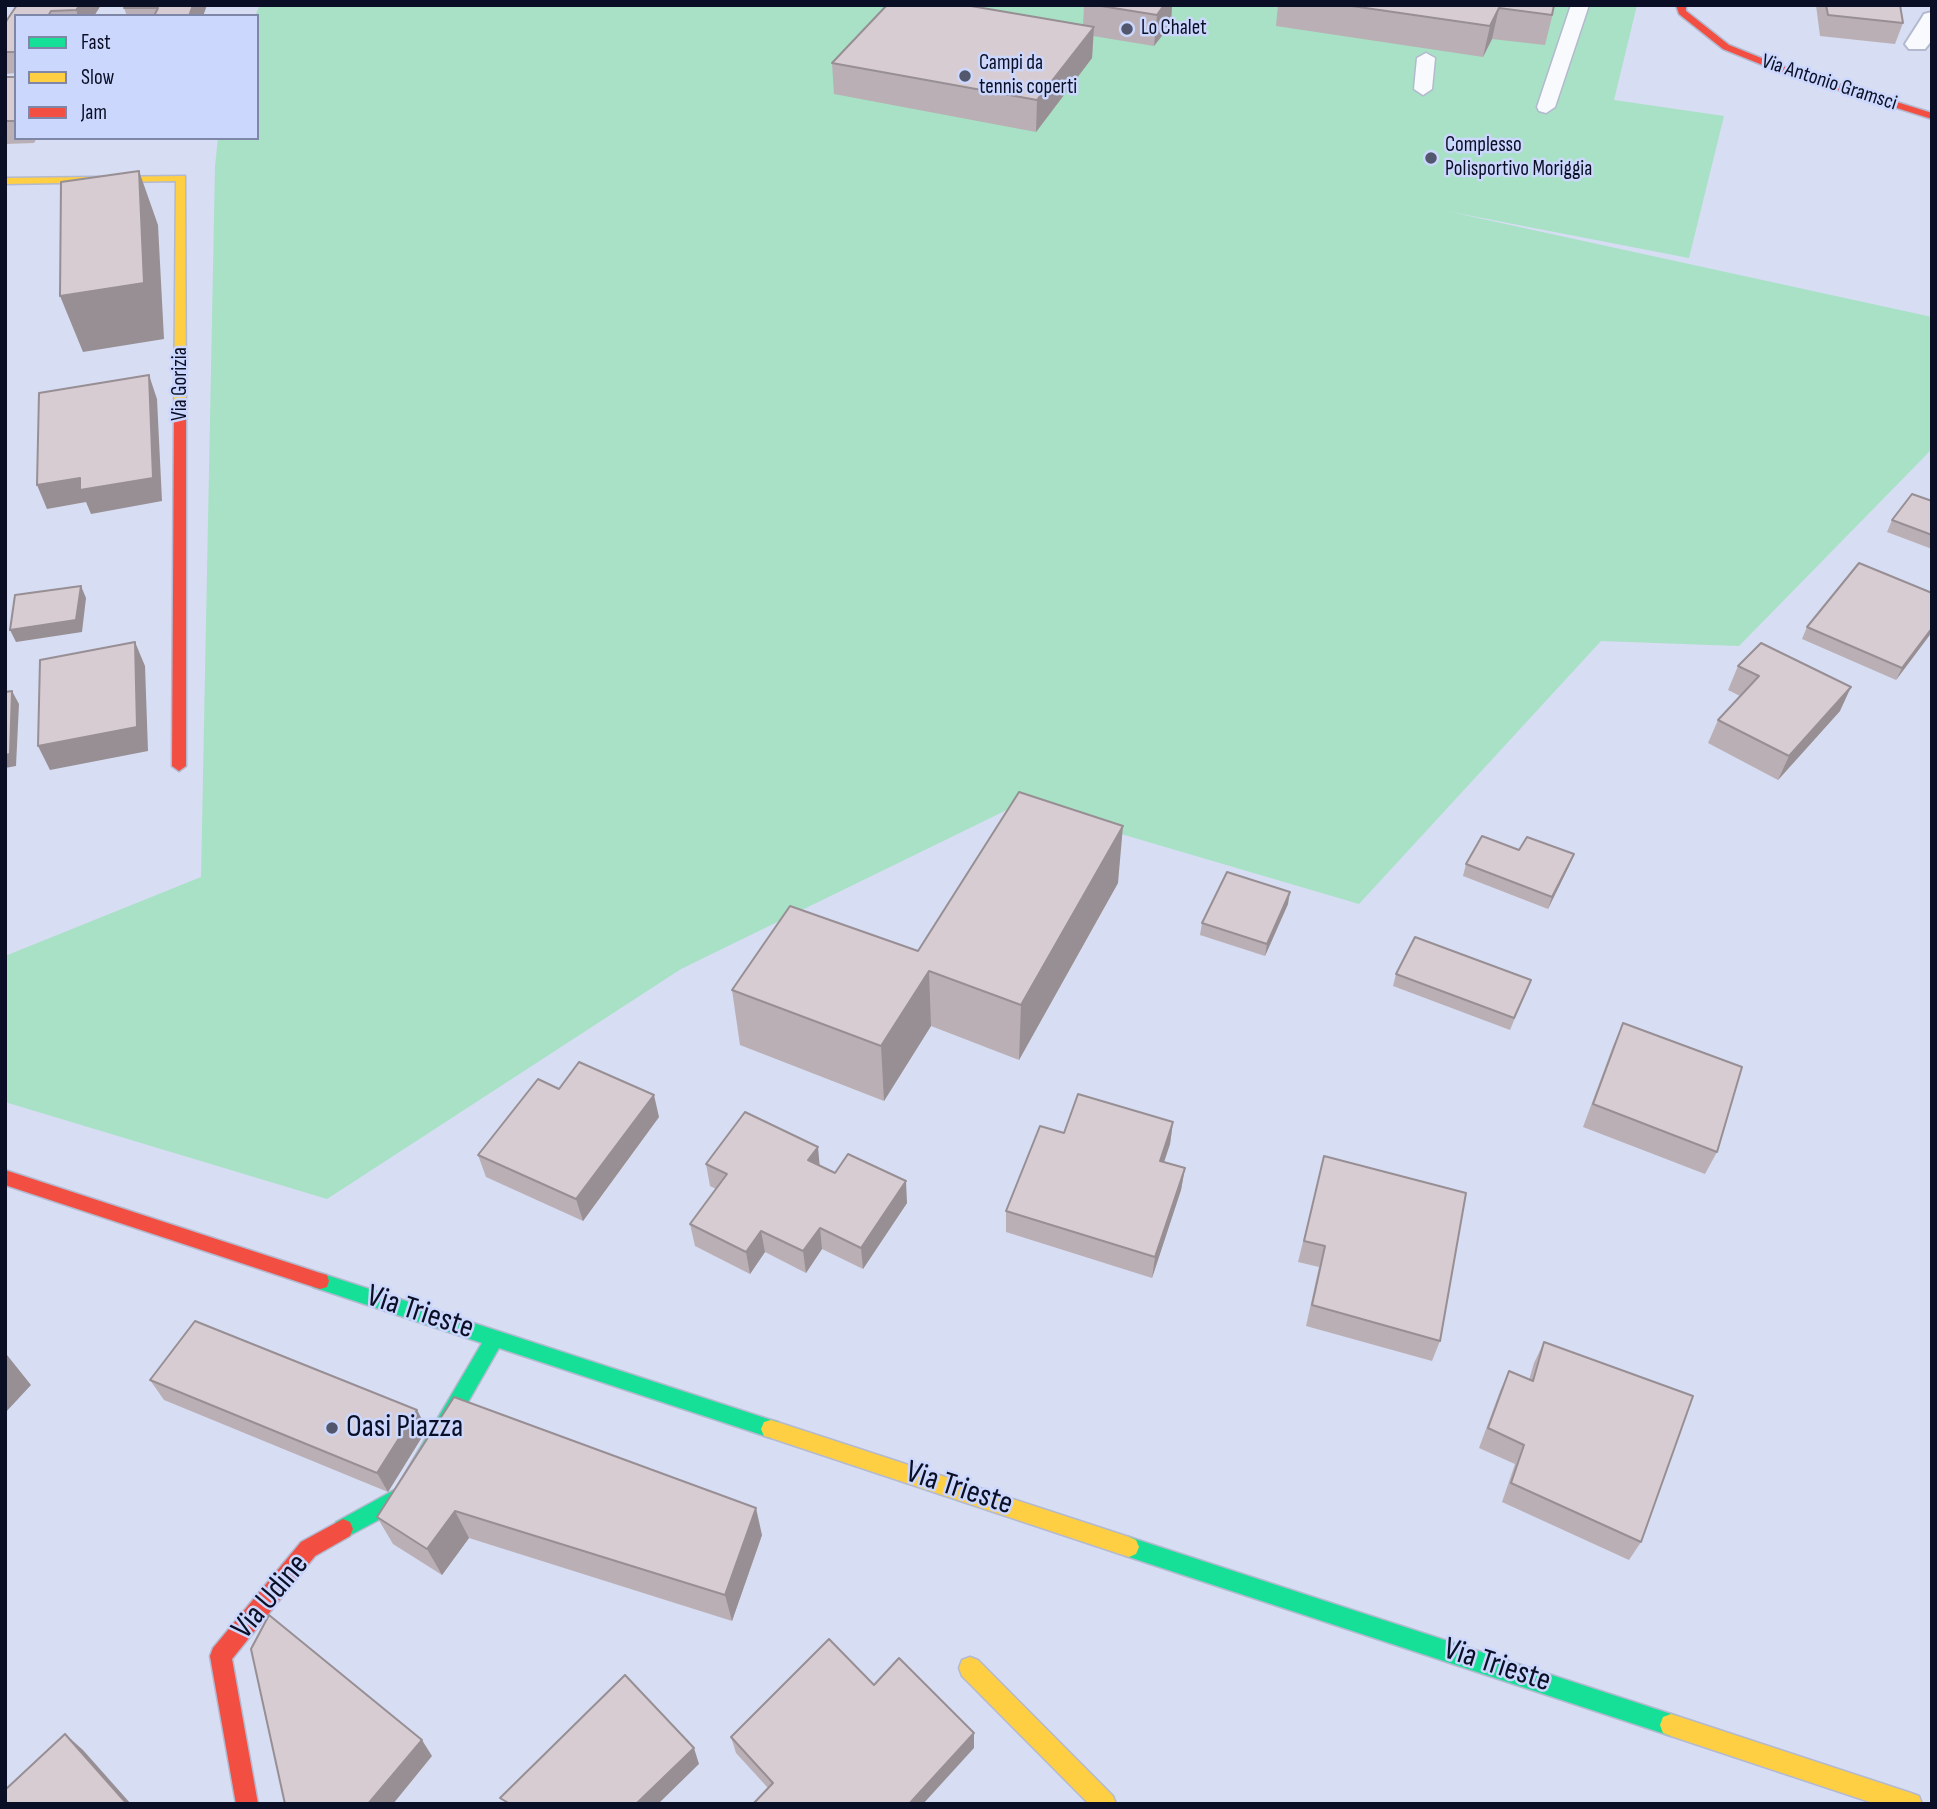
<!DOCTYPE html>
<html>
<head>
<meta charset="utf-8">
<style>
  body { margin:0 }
  #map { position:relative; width:1937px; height:1809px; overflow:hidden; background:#d7ddf3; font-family:"Sofia Sans Condensed",sans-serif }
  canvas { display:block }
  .frame { position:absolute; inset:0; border:7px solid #0a0f25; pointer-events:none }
  .legend { position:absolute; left:14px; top:14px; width:245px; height:126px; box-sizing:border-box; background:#ccd7fe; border:2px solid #7e87a7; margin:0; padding:9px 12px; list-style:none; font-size:21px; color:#0a0f25 }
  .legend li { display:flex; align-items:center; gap:14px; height:35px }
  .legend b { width:35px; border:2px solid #7e87a7 }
</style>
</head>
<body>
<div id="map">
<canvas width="1937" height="1809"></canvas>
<div class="frame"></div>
<ul class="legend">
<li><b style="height:9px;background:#16e098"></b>Fast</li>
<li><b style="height:9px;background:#ffcf43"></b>Slow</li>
<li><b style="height:9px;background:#f24e42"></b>Jam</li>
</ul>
</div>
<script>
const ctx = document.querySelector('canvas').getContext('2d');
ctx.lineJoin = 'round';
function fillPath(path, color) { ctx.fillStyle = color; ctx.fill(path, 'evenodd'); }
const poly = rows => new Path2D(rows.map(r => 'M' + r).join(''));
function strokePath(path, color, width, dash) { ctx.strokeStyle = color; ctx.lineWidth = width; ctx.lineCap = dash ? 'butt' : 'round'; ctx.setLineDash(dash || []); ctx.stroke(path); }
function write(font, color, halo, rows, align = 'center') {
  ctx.font = font + ' "Sofia Sans Condensed",sans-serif'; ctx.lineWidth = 5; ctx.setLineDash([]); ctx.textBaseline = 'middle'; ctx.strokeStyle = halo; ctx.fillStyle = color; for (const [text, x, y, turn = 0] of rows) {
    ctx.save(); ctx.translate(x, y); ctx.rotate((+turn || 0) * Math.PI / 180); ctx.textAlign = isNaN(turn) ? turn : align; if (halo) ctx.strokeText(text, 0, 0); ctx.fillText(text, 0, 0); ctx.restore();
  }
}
const green = poly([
  [260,5,1637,5,1614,100,1724,116,1689,258,1446,211,1932,317,1932,449,1739,646,1601,641,1359,904,1019,804,681,969,327,1199,5,1102,5,956,201,877,215,166,218,138,257,138,257,16,255,16]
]);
const lane = poly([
  [1571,5,1589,5,1555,107,1546,113,1539,111,1537,107,1571,5],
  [1426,53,1435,58,1432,89,1423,95,1414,89,1417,58,1426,53]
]);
const street = poly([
  [1932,12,1932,39,1929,44,1925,49,1909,49,1905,44,1921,19,1924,14,1932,12]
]);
const fast = poly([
  [320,1273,771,1420,778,1422,781,1429,778,1436,771,1438,499,1348,410,1503,343,1539,336,1536,333,1529,336,1522,396,1489,482,1343,313,1287,311,1281,313,1275,320,1273],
  [1129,1537,1671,1714,1679,1717,1682,1725,1679,1733,1671,1736,1129,1557,1122,1554,1119,1547,1122,1540,1129,1537]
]);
const slow = poly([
  [185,176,186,419,180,423,174,419,176,181,5,184,5,178,185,176],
  [771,1420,1129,1537,1136,1540,1139,1547,1136,1554,1129,1557,771,1438,764,1436,761,1429,764,1422,771,1420],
  [970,1657,978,1660,1113,1796,1116,1804,1089,1804,962,1676,959,1668,962,1660,970,1657],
  [1671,1714,1911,1793,1919,1796,1922,1804,1876,1804,1671,1736,1663,1733,1660,1725,1663,1717,1671,1714]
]);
const jam = poly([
  [1676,5,1686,5,1686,11,1729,45,1781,66,1932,113,1932,119,1775,70,1723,49,1679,14,1676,5],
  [180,415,186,419,186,766,179,771,172,766,174,419,180,415],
  [5,1170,320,1273,327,1275,329,1281,327,1287,320,1289,5,1185,5,1170],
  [343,1519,350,1522,353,1529,350,1536,315,1556,232,1659,258,1804,236,1804,210,1656,213,1648,301,1542,343,1519]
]);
const wall = poly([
  [17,5,101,5,94,16,16,16,16,73,5,74,5,52],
  [207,5,203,16,127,16,124,8],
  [1084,5,1172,5,1171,24,1154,46,1093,36,1092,58,1036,132,834,94,832,63,1083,26],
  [1278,5,1555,5,1545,45,1492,39,1483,57,1276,26],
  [1815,5,1900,5,1903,23,1895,44,1820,36,1816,5],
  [5,77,16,77,16,138,37,138,34,143,5,144],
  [1932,501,1932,549,1887,532,1892,520],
  [1932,593,1932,632,1896,680,1802,639,1807,627],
  [1738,666,1840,711,1778,780,1708,743,1718,720,1740,696,1728,690],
  [1519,850,1574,854,1569,866,1548,909,1463,876,1466,864],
  [1118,883,1019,1060,931,1026,884,1101,740,1045,732,990,918,951],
  [1288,904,1265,956,1200,935,1202,923],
  [1396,974,1531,980,1510,1030,1393,986],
  [1623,1023,1717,1152,1705,1174,1583,1127,1613,1046],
  [559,1089,659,1117,583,1221,486,1177,478,1155],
  [1173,1122,1170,1144,1164,1162,1185,1168,1181,1190,1152,1278,1006,1232,1006,1211,1064,1133],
  [1324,1156,1440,1341,1432,1361,1306,1326,1319,1267,1298,1262],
  [706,1164,820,1166,907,1203,863,1269,822,1249,806,1273,765,1252,750,1274,695,1246,690,1224,716,1189,710,1186],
  [1544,1342,1641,1542,1629,1560,1502,1502,1515,1464,1479,1448,1500,1391,1509,1371,1529,1380,1534,1363],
  [150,1380,417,1410,427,1429,388,1492,164,1400],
  [454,1397,762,1535,732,1621,469,1538,442,1575,393,1544,377,1517],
  [874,1685,974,1733,974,1748,768,1788,736,1753,731,1737]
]);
const shadedWall = poly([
  [80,5,101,5,94,16,78,16,76,10],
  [193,5,207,5,203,16,189,16],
  [1164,5,1172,5,1171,24,1154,46,1157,15],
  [1499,8,1492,39,1483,57,1490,26],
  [1094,27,1092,58,1036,132,1037,100],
  [139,171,158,225,164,339,83,352,60,296],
  [149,375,157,399,162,501,91,514,86,502,47,509,37,485],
  [81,586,86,598,82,632,16,642,10,630],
  [1932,628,1932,632,1896,680,1902,668],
  [135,642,145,666,148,751,50,770,38,746],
  [1851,687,1840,711,1778,780,1789,756],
  [12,691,19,704,16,766,5,768,5,755],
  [1123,826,1118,883,1019,1060,1021,1005],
  [1574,854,1569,866,1548,909,1552,897],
  [1290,892,1288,904,1265,956,1267,944],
  [929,971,931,1026,884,1101,881,1046],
  [654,1095,659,1117,583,1221,576,1199],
  [1173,1122,1170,1144,1157,1183,1160,1161],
  [818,1147,820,1169,808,1160],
  [1185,1168,1181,1190,1152,1278,1155,1257],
  [906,1181,907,1203,863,1269,861,1248],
  [820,1228,822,1249,806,1273,803,1251],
  [761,1231,765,1252,750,1274,746,1252],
  [7,1355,31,1385,5,1413,5,1357],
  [417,1410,427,1429,388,1492,377,1473],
  [756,1508,762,1535,732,1621,725,1595],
  [455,1511,469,1538,442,1575,427,1549],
  [974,1733,974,1748,923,1804,909,1804],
  [65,1734,83,1750,131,1804,127,1804],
  [422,1740,432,1756,393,1804,368,1804],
  [694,1748,699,1764,658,1804,636,1804]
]);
const building = poly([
  [17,5,80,5,76,10,51,11,48,16,16,16,16,52,5,52,5,23,17,5],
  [126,5,193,5,189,16,154,16,158,8,124,8,126,5],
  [887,5,965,5,1094,27,1037,100,832,63,887,5],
  [1095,5,1164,5,1157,15,1095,5],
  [1345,5,1554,5,1552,15,1499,8,1490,26,1345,5],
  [1826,5,1900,5,1903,23,1828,15,1826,5],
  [5,77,16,77,16,121,5,121,5,77],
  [139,171,144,283,60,296,61,182,139,171],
  [149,375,153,478,80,490,80,478,37,485,39,393,149,375],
  [1912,494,1932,501,1932,535,1892,520,1912,494],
  [1859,563,1932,593,1932,628,1902,668,1807,627,1859,563],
  [81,586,76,620,10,630,15,595,81,586],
  [135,642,137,727,38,746,40,660,135,642],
  [1761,643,1851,687,1789,756,1718,720,1759,676,1738,666,1761,643],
  [12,691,10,754,5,755,5,692,12,691],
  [1019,792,1123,826,1021,1005,929,971,881,1046,732,990,790,906,918,951,1019,792],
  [1482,836,1519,850,1527,837,1574,854,1552,897,1466,864,1482,836],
  [1227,872,1290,892,1267,944,1202,923,1227,872],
  [1415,937,1531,980,1514,1018,1396,974,1415,937],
  [1623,1023,1742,1067,1717,1152,1593,1104,1623,1023],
  [579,1062,654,1095,576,1199,478,1155,538,1079,559,1089,579,1062],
  [1078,1094,1173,1122,1160,1161,1185,1168,1155,1257,1006,1211,1040,1126,1064,1133,1078,1094],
  [745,1112,818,1147,808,1160,835,1173,848,1154,906,1181,861,1248,820,1228,803,1251,761,1231,746,1252,690,1224,727,1174,706,1164,745,1112],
  [1324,1156,1466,1193,1440,1341,1312,1305,1325,1246,1304,1241,1324,1156],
  [195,1321,417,1410,377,1473,150,1380,195,1321],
  [1544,1342,1693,1396,1641,1542,1511,1483,1524,1445,1488,1428,1509,1371,1533,1381,1544,1342],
  [454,1397,756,1508,725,1595,455,1511,427,1549,377,1517,454,1397],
  [269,1615,422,1740,368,1804,285,1804,251,1649,269,1615],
  [829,1639,874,1685,899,1658,974,1733,909,1804,753,1804,773,1783,731,1737,829,1639],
  [625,1675,694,1748,636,1804,510,1804,500,1798,625,1675],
  [65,1734,127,1804,5,1804,5,1790,65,1734]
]);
const markers = [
  [1127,29,7,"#52576d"],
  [965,76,7,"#52576d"],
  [1431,158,7,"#52576d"],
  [332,1428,7,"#52576d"]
];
const farPoinames = [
  ["Lo Chalet",1141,29],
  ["Campi da",979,64],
  ["tennis coperti",979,88],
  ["Complesso",1445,146],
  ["Polisportivo Moriggia",1445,170]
];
const farStreetnames = [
  ["Via Antonio Gramsci",1829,83,18],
  ["Via Gorizia",181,384,-90]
];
const nearStreetnames = [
  ["Via Trieste",420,1313,18],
  ["Via Trieste",959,1489,18],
  ["Via Udine",271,1597,-50],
  ["Via Trieste",1497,1666,18]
];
const nearPoinames = [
  ["Oasi Piazza",346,1428]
];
fillPath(green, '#a8e1c5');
strokePath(lane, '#b3b9cf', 3);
strokePath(street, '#b3b9cf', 4);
strokePath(fast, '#b3b9cf', 3);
strokePath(slow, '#b3b9cf', 3);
strokePath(jam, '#b3b9cf', 3);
fillPath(lane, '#f9fafd');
fillPath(street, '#f9fafd');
fillPath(fast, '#16e098');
fillPath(slow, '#ffcf43');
fillPath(jam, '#f24e42');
fillPath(wall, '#baafb5');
fillPath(shadedWall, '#978f94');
fillPath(building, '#d8ccd3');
strokePath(building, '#978f94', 2);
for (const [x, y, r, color] of markers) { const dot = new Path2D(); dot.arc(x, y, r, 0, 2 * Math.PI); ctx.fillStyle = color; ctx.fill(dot); strokePath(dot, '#ccd7fe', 2.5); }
write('21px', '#0a0f25', '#ccd7fe', farPoinames, 'left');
write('21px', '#0a0f25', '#ccd7fe', farStreetnames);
write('32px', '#0a0f25', '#ccd7fe', nearStreetnames);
write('32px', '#0a0f25', '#ccd7fe', nearPoinames, 'left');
</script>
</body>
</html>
